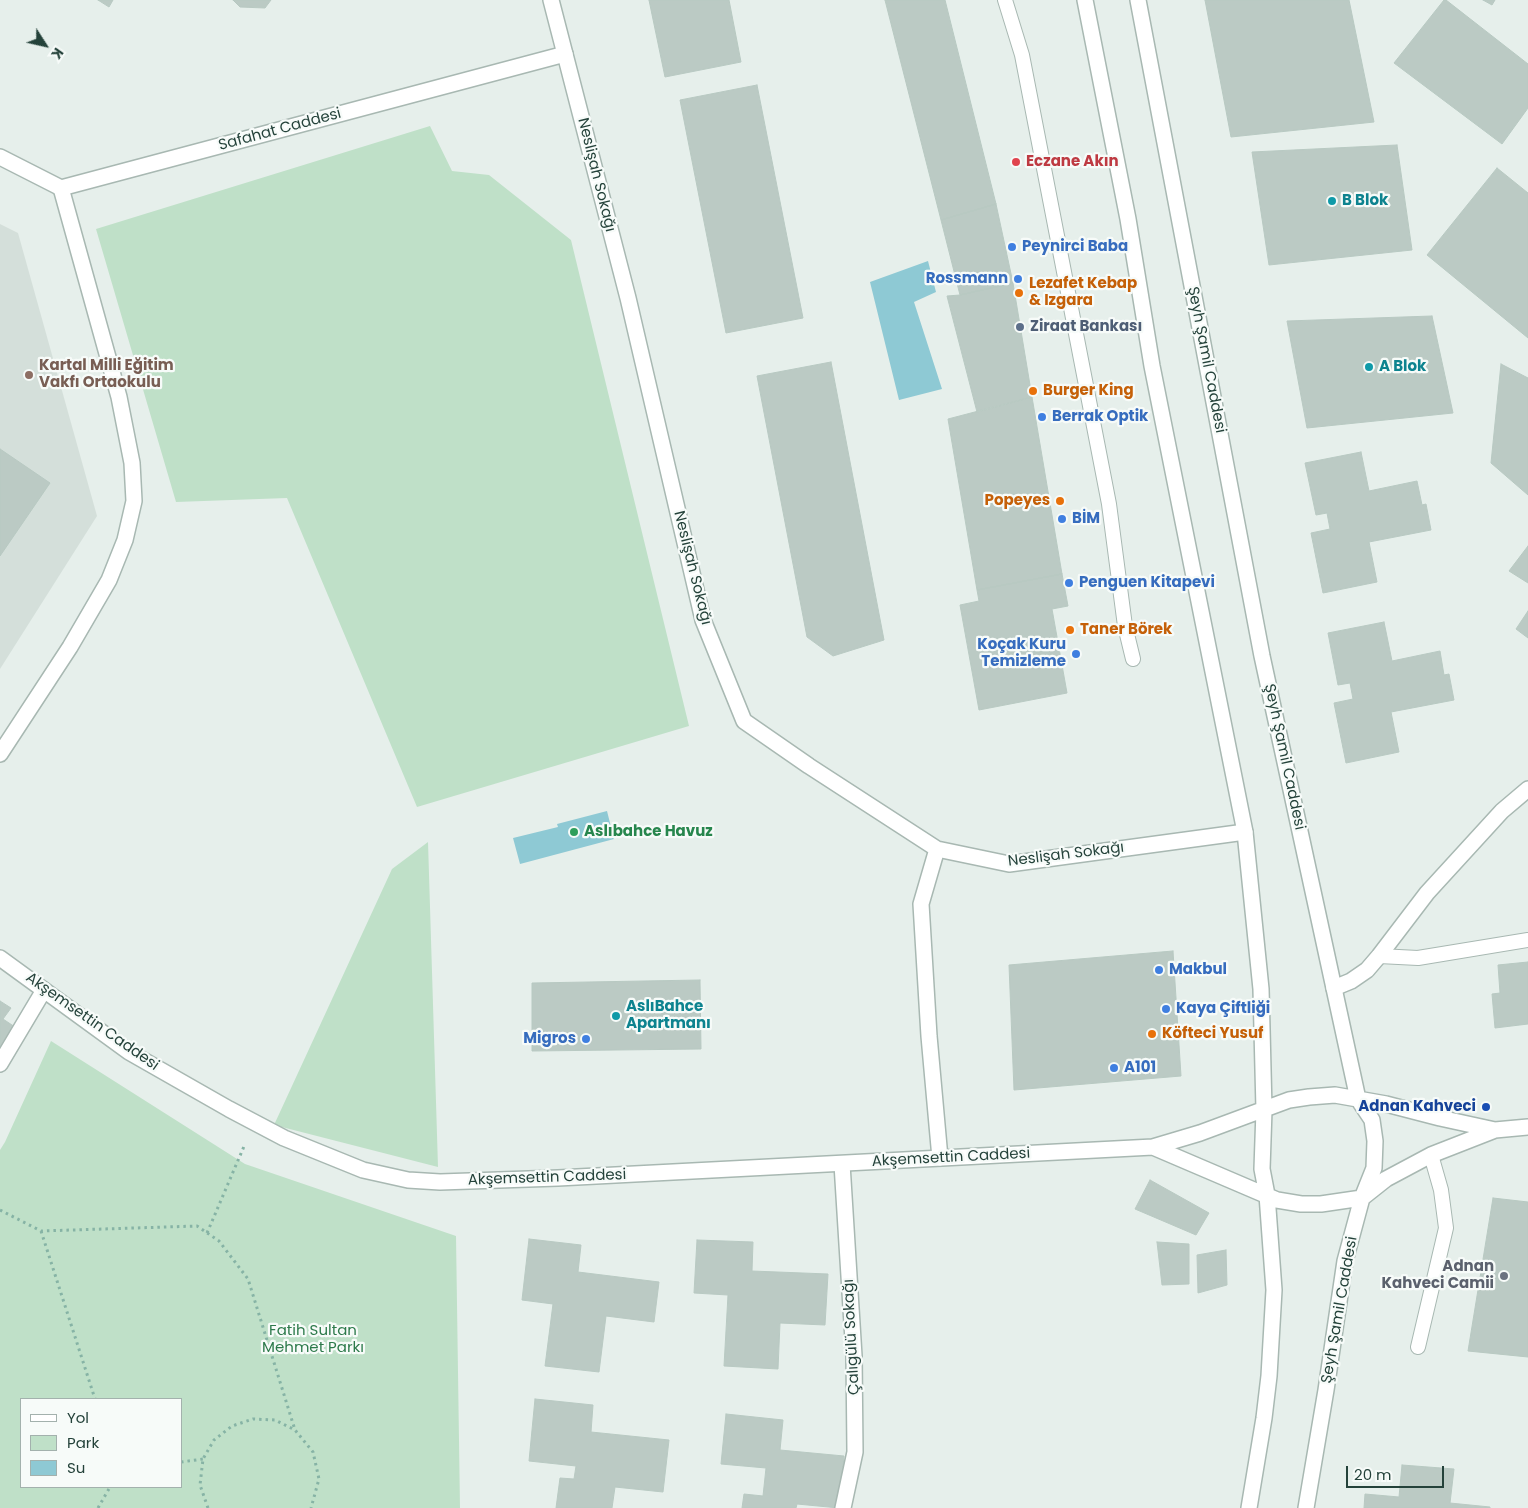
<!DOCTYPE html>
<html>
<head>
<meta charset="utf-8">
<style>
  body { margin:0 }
  #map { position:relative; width:1528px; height:1508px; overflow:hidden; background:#e6efeb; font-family:Poppins,sans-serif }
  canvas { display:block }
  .legend { position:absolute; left:20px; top:1398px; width:162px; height:90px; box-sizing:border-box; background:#f7fbf9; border:1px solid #a3b1ad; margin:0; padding:6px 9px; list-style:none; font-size:15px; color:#24423a }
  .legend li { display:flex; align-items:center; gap:10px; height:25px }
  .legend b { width:25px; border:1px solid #a3b1ad }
  .north { position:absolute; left:20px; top:20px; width:50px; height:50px; -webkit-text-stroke:4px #f7fbf9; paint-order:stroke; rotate:125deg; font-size:14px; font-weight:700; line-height:20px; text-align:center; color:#24423a }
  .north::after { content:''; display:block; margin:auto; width:18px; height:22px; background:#24423a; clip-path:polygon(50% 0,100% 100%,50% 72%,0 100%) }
  .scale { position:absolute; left:1346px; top:1466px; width:98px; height:22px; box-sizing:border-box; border:2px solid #24423a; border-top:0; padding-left:6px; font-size:15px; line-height:18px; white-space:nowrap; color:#24423a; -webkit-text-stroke:4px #f7fbf9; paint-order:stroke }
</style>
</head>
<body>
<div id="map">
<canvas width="1528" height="1508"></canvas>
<ul class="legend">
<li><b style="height:6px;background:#fff"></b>Yol</li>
<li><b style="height:14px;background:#bfe0c8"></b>Park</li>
<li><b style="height:14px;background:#8ec9d4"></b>Su</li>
</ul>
<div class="north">K</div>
<div class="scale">20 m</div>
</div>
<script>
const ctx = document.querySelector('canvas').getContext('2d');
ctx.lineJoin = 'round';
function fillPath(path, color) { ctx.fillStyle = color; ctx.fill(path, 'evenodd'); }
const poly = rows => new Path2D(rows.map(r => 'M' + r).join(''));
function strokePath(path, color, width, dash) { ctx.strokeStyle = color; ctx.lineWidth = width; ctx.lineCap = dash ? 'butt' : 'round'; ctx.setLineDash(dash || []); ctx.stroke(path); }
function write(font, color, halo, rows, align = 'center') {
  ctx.font = font + ' Poppins,sans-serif'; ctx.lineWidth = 4.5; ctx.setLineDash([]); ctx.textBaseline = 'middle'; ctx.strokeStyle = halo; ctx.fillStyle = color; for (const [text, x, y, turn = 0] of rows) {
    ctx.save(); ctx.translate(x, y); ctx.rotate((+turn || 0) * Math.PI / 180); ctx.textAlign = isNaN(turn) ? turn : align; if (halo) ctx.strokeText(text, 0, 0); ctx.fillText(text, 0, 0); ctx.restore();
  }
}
const built = poly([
  [0,224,18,233,97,516,0,669]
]);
const green = poly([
  [430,126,452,171,489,175,571,240,689,726,417,807,287,498,176,502,96,229],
  [428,842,438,1167,274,1125,392,869],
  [51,1041,245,1164,456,1236,460,1508,0,1508,0,1150,5,1142],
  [21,1399,181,1399,181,1487,21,1487]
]);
const water = poly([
  [928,261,936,292,914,302,942,389,899,400,870,282],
  [607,811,614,839,520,864,513,838,558,827,557,824]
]);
const building = poly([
  [98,0,113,0,109,7,98,0],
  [233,0,271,0,265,8,240,7,233,0],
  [649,0,729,0,741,62,665,77,649,0],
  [885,0,945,0,996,204,941,220,885,0],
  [1205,0,1349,0,1374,122,1231,137,1205,0],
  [1444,0,1446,0,1528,64,1528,108,1502,144,1394,63,1444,0],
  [1483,0,1495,0,1492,5,1483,0],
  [757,85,803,318,726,333,680,100,757,85],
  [1397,145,1412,250,1269,265,1252,152,1397,145],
  [1497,168,1528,193,1528,338,1427,255,1497,168],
  [996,204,1013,283,960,295,941,220,996,204],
  [1013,283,1032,397,977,412,947,296,960,295,1013,283],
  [1432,316,1453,413,1307,428,1287,321,1432,316],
  [831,362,884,640,833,656,807,637,757,376,831,362],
  [1501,364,1528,378,1528,495,1491,463,1501,364],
  [1032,397,1062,574,977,590,948,419,1032,397],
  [0,449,50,483,0,556,0,449],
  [1361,452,1369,491,1417,481,1422,505,1426,504,1431,530,1369,542,1377,582,1323,593,1311,533,1330,529,1327,513,1316,515,1305,463,1361,452],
  [1528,546,1528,583,1509,571,1528,546],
  [1062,574,1068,606,1052,609,1067,693,979,710,960,605,979,601,977,590,1062,574],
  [1528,611,1528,638,1516,629,1528,611],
  [1384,622,1392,661,1440,651,1444,675,1449,674,1454,700,1391,712,1399,752,1346,763,1334,703,1353,699,1350,683,1338,685,1328,633,1384,622],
  [1173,951,1181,1076,1014,1090,1009,965,1173,951],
  [1528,962,1528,1024,1495,1028,1492,994,1500,993,1498,965,1528,962],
  [700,980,701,1049,532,1051,532,983,700,980],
  [0,1001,11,1008,3,1019,15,1027,0,1051,0,1001],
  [1150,1180,1209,1213,1196,1235,1135,1209,1150,1180],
  [1493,1198,1528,1202,1528,1357,1468,1351,1493,1198],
  [529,1239,581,1245,578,1272,659,1282,654,1322,606,1316,599,1372,545,1366,553,1304,522,1300,529,1239],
  [697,1240,753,1242,752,1271,828,1274,825,1325,780,1323,778,1369,724,1366,728,1295,694,1293,697,1240],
  [1157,1242,1189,1244,1189,1284,1162,1285,1157,1242],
  [1226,1250,1227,1285,1198,1293,1197,1255,1226,1250],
  [535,1399,593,1405,591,1432,669,1440,663,1492,615,1487,612,1508,556,1508,560,1478,574,1479,576,1466,529,1461,535,1399],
  [726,1414,783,1420,780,1450,844,1456,839,1508,797,1504,796,1508,742,1508,744,1494,763,1496,766,1468,721,1464,726,1414],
  [1402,1465,1454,1469,1450,1503,1490,1507,1490,1508,1364,1508,1365,1494,1399,1497,1402,1465]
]);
const path = poly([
  [0,1210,41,1231,197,1226,219,1241,248,1279,295,1430],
  [41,1231,95,1399],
  [207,1233,245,1144],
  [181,1462,203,1459],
  [98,1508,110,1487],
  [208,1508,200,1485,203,1459,214,1440,232,1426,253,1419,275,1420,295,1430,313,1452,319,1479,311,1508]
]);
const service = poly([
  [1005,0,1022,55,1109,504,1125,626,1133,659],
  [1379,956,1418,958,1528,940],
  [1418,1347,1446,1228,1441,1190,1431,1155]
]);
const minor = poly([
  [551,0,628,298,703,620,744,721,809,766,937,849,1009,864,1245,832],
  [0,754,70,647,109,580,125,540,134,501,132,463,119,397,61,188],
  [937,849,921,904,929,1036,940,1158],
  [1334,988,1351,981,1367,970,1379,956,1427,893,1502,811,1528,789],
  [0,1064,44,990],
  [842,1164,854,1356,855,1452,843,1508]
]);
const tertiary = poly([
  [1085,0,1128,219,1152,366,1245,832,1261,989,1264,1110,1262,1169,1267,1195,1274,1290,1269,1376,1264,1418,1249,1508],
  [1138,0,1262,656,1358,1099,1372,1120,1375,1141,1374,1168,1362,1198,1345,1261,1326,1390,1306,1508],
  [0,157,61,188,565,54],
  [0,958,129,1052,229,1109,284,1138,363,1170,408,1180,440,1182,558,1178,1153,1147,1200,1133,1289,1100,1309,1097,1335,1095,1386,1104,1440,1118,1495,1130],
  [1153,1147,1277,1200,1301,1204,1321,1204,1362,1198,1386,1179,1431,1155,1495,1130,1528,1127]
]);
const markers = [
  [1016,162,5,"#e0444e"],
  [1332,201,5,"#0f9aa8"],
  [1012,247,5,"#3f7fe0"],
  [1018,279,5,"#3f7fe0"],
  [1019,293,5,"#e8710a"],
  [1020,327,5,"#5c6f8a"],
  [1369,367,5,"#0f9aa8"],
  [29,375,5,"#8d6e63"],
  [1033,391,5,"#e8710a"],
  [1042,417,5,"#3f7fe0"],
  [1060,501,5,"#e8710a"],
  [1062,519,5,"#3f7fe0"],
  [1069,583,5,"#3f7fe0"],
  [1070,630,5,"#e8710a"],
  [1076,654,5,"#3f7fe0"],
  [574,832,5,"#2e9e5b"],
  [1159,970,5,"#3f7fe0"],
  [1166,1009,5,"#3f7fe0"],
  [616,1016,5,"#0f9aa8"],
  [1152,1034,5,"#e8710a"],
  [586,1039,5,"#3f7fe0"],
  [1114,1068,5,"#3f7fe0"],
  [1486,1107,5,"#1a4fb4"],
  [1504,1276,5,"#6b7280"]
];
const streetNames = [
  ["Safahat Caddesi",280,130,-15],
  ["Neslişah Sokağı",596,175,76],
  ["Şeyh Şamil Caddesi",1206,360,79],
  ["Neslişah Sokağı",692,568,76],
  ["Şeyh Şamil Caddesi",1284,757,78],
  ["Neslişah Sokağı",1066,855,-7],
  ["Akşemsettin Caddesi",92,1022,35],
  ["Akşemsettin Caddesi",951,1158,-3],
  ["Akşemsettin Caddesi",547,1178,-2],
  ["Şeyh Şamil Caddesi",1340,1310,-80],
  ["Çalıgülü Sokağı",852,1337,-93]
];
const healthNames = [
  ["Eczane Akın",1026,162]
];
const cultureNames = [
  ["B Blok",1342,201],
  ["A Blok",1379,367],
  ["AslıBahce",626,1007],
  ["Apartmanı",626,1024]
];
const shopNames = [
  ["Peynirci Baba",1022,247],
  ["Rossmann",1008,279,"right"],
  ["Berrak Optik",1052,417],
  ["BİM",1072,519],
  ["Penguen Kitapevi",1079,583],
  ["Koçak Kuru",1066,645,"right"],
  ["Temizleme",1066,662,"right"],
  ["Makbul",1169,970],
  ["Kaya Çiftliği",1176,1009],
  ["Migros",576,1039,"right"],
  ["A101",1124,1068]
];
const foodNames = [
  ["Lezafet Kebap",1029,284],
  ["& Izgara",1029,301],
  ["Burger King",1043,391],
  ["Popeyes",1050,501,"right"],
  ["Taner Börek",1080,630],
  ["Köfteci Yusuf",1162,1034]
];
const serviceNames = [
  ["Ziraat Bankası",1030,327]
];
const educationNames = [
  ["Kartal Milli Eğitim",39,366],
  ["Vakfı Ortaokulu",39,383]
];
const leisureNames = [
  ["Aslıbahce Havuz",584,832]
];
const transitNames = [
  ["Adnan Kahveci",1476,1107]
];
const worshipNames = [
  ["Adnan",1494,1267],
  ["Kahveci Camii",1494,1284]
];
const parkNames = [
  ["Fatih Sultan",313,1331],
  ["Mehmet Parkı",313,1348]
];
fillPath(built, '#d4dfda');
fillPath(green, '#bfe0c8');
fillPath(water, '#8ec9d4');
fillPath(building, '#bbcac4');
strokePath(building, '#b8c9c2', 1);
strokePath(service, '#a8b8b2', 16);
strokePath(minor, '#a8b8b2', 18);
strokePath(tertiary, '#a8b8b2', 18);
strokePath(path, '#86b3a5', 3, [2.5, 4]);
strokePath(service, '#fff', 14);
strokePath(minor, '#fff', 15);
strokePath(tertiary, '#fff', 15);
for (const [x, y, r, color] of markers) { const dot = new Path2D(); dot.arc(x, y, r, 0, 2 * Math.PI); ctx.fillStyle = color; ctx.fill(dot); strokePath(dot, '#f7fbf9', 2); }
write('15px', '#24423a', '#f7fbf9', streetNames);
write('bold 15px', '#be3a42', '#f7fbf9', healthNames, 'left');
write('bold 15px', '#0d838f', '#f7fbf9', cultureNames, 'left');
write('bold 15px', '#366cbe', '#f7fbf9', shopNames, 'left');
write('bold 15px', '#c56008', '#f7fbf9', foodNames, 'left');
write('bold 15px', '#4e5e75', '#f7fbf9', serviceNames, 'left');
write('bold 15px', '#785e54', '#f7fbf9', educationNames, 'left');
write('bold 15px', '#27864d', '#f7fbf9', leisureNames, 'left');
write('bold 15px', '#164399', '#f7fbf9', transitNames, 'right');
write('bold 15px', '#5b616d', '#f7fbf9', worshipNames, 'right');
write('15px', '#2d7a4b', '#f7fbf9', parkNames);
</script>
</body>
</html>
